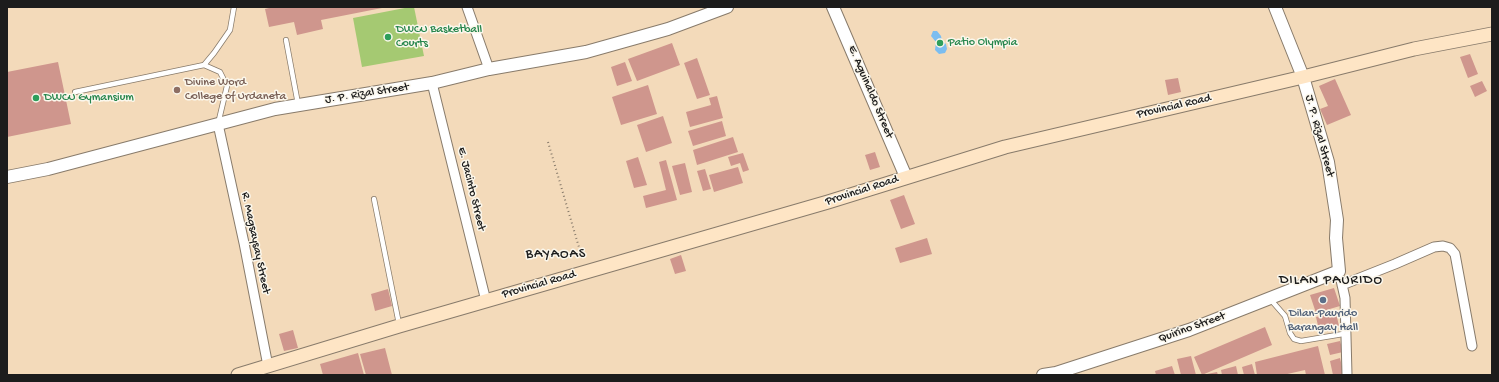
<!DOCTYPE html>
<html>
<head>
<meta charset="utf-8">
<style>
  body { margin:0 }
  #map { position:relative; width:1499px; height:382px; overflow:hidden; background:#f3daba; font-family:"Gochi Hand",sans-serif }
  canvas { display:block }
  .frame { position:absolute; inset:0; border:8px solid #1c1c1c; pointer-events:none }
</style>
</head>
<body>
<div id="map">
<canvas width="1499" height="382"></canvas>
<div class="frame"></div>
</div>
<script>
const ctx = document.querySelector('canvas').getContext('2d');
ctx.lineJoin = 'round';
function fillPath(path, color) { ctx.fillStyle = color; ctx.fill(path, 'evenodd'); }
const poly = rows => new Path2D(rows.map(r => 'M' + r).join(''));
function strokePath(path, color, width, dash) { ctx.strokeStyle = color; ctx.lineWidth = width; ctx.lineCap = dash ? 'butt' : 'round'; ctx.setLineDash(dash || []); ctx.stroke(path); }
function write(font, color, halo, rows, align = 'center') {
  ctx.font = font + ' "Gochi Hand",sans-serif'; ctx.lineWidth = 3; ctx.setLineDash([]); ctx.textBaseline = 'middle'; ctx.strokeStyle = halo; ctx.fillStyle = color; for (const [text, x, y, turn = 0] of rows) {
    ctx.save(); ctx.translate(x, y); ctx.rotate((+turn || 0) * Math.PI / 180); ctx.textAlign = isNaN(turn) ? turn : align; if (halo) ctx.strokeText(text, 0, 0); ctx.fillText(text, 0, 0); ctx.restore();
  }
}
const green = poly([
  [410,7,414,7,424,56,362,67,353,18]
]);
const water = poly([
  [933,31,937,31,941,36,942,41,946,44,947,49,945,53,939,54,935,50,936,42,931,36]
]);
const building = poly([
  [273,7,381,7,382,8,321,20,323,29,297,35,294,22,269,27,265,9],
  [672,43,680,65,637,81,628,59],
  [1470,54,1478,74,1468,78,1460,57],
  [697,58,710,95,697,99,684,63],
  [58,62,71,124,7,137,7,72],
  [625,62,632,81,617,86,611,67],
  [1178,78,1181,92,1168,95,1165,80],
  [1335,79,1351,115,1327,125,1320,109,1328,106,1319,86],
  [1482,81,1487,91,1475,97,1470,86],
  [648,85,657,114,621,125,612,97],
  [717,96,723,118,690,127,686,112,711,105,709,98],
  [663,116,672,143,646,152,637,125],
  [722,121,726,136,693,146,688,131],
  [733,137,738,152,697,165,693,150],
  [875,152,880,167,870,170,865,155],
  [743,153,749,170,743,172,740,163,731,166,728,157],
  [638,157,647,185,634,188,626,161],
  [666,160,677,200,646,208,643,196,666,190,659,162],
  [685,163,692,192,680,195,672,166],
  [738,167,743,183,714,192,709,175],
  [705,169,711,189,703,191,697,171],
  [904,195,915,224,901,229,890,200],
  [927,238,932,254,900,263,895,248],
  [681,255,686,271,675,274,670,259],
  [1334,288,1340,306,1316,313,1310,295],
  [388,289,392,306,375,311,371,294],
  [1336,313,1339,326,1319,330,1316,317],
  [1265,327,1272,345,1202,375,1194,357],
  [293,330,298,348,284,351,279,334],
  [1340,341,1343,352,1330,355,1327,344],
  [1318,346,1325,375,1306,375,1305,370,1283,375,1257,375,1255,362],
  [385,348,392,375,366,375,360,354],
  [358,353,364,375,323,375,320,364],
  [1191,356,1196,375,1181,375,1177,359],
  [1340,358,1344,375,1333,375,1330,361],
  [1252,364,1255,375,1244,375,1242,367],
  [1172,366,1175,375,1156,375,1155,371],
  [1236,366,1238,375,1222,375,1221,370],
  [1217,372,1218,375,1207,375,1207,374]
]);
const path = poly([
  [548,142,583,261]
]);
const service = poly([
  [286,40,298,104],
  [204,65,214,53,230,30,234,7],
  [75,92,204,65,220,72,227,86,218,124],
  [374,199,399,324],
  [1271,300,1285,316,1290,333,1294,339,1301,341,1343,334,1346,335]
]);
const minor = poly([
  [467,7,489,69],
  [432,83,486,301],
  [218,124,244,243,268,366],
  [1341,280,1345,298,1347,375],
  [1342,285,1395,264,1434,247,1443,246,1450,248,1455,254,1472,346]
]);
const tertiary = poly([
  [833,7,906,177],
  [7,177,48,169,275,109,432,83,489,69,586,52,668,29,727,7],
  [1043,375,1056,373,1189,330,1339,271,1336,238,1337,220,1328,162,1303,77,1275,7]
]);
const secondary = poly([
  [238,375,399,326,828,202,1005,147,1303,77,1414,49,1492,34]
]);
const markers = [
  [388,37,4,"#2e9e5b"],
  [940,43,4,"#2e9e5b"],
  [177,90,4,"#8d6e63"],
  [36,98,4,"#2e9e5b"],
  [1323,300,4,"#5c6f8a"]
];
const leisureNames = [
  ["DWCU Basketball",396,30],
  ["Courts",396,44],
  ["Patio Olympia",948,43],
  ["DWCU Gymansium",44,98]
];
const educationNames = [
  ["Divine Word",185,83],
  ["College of Urdaneta",185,97]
];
const streetNames = [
  ["E. Aguinaldo Street",870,92,67],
  ["J. P. Rizal Street",367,94,-9],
  ["Provincial Road",1174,107,-13],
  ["J. P. Rizal Street",1319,136,75],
  ["E. Jacinto Street",471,189,76],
  ["Provincial Road",862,191,-18],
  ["R. Magsaysay Street",255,243,78],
  ["Provincial Road",539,285,-16],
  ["Quirino Street",1192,328,-20]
];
const serviceNames = [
  ["Dilan-Paurido",1323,314],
  ["Barangay Hall",1323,328]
];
const quarterNames = [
  ["BAYAOAS",556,255],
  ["DILAN PAURIDO",1331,281]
];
fillPath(green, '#a5c972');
fillPath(water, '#7bbdf0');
fillPath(building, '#cf968d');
strokePath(service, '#887b6b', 6);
strokePath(minor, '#887b6b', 11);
strokePath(tertiary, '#887b6b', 14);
strokePath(secondary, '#887b6b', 15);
strokePath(path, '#887b6b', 2, [1, 3]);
strokePath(service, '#fff', 4.5);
strokePath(minor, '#fff', 9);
strokePath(tertiary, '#fff', 12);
strokePath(secondary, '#fee5c5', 13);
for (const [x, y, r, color] of markers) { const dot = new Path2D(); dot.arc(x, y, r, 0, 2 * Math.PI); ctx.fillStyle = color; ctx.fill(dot); strokePath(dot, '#fbf7ec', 1.5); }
write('12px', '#27864d', '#fbf7ec', leisureNames, 'left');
write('12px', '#785e54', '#fbf7ec', educationNames, 'left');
write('12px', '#1c1c1c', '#fbf7ec', streetNames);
write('12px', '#4e5e75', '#fbf7ec', serviceNames);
ctx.letterSpacing = '1px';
write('14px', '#1c1c1c', '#fbf7ec', quarterNames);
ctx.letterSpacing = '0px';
</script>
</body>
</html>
